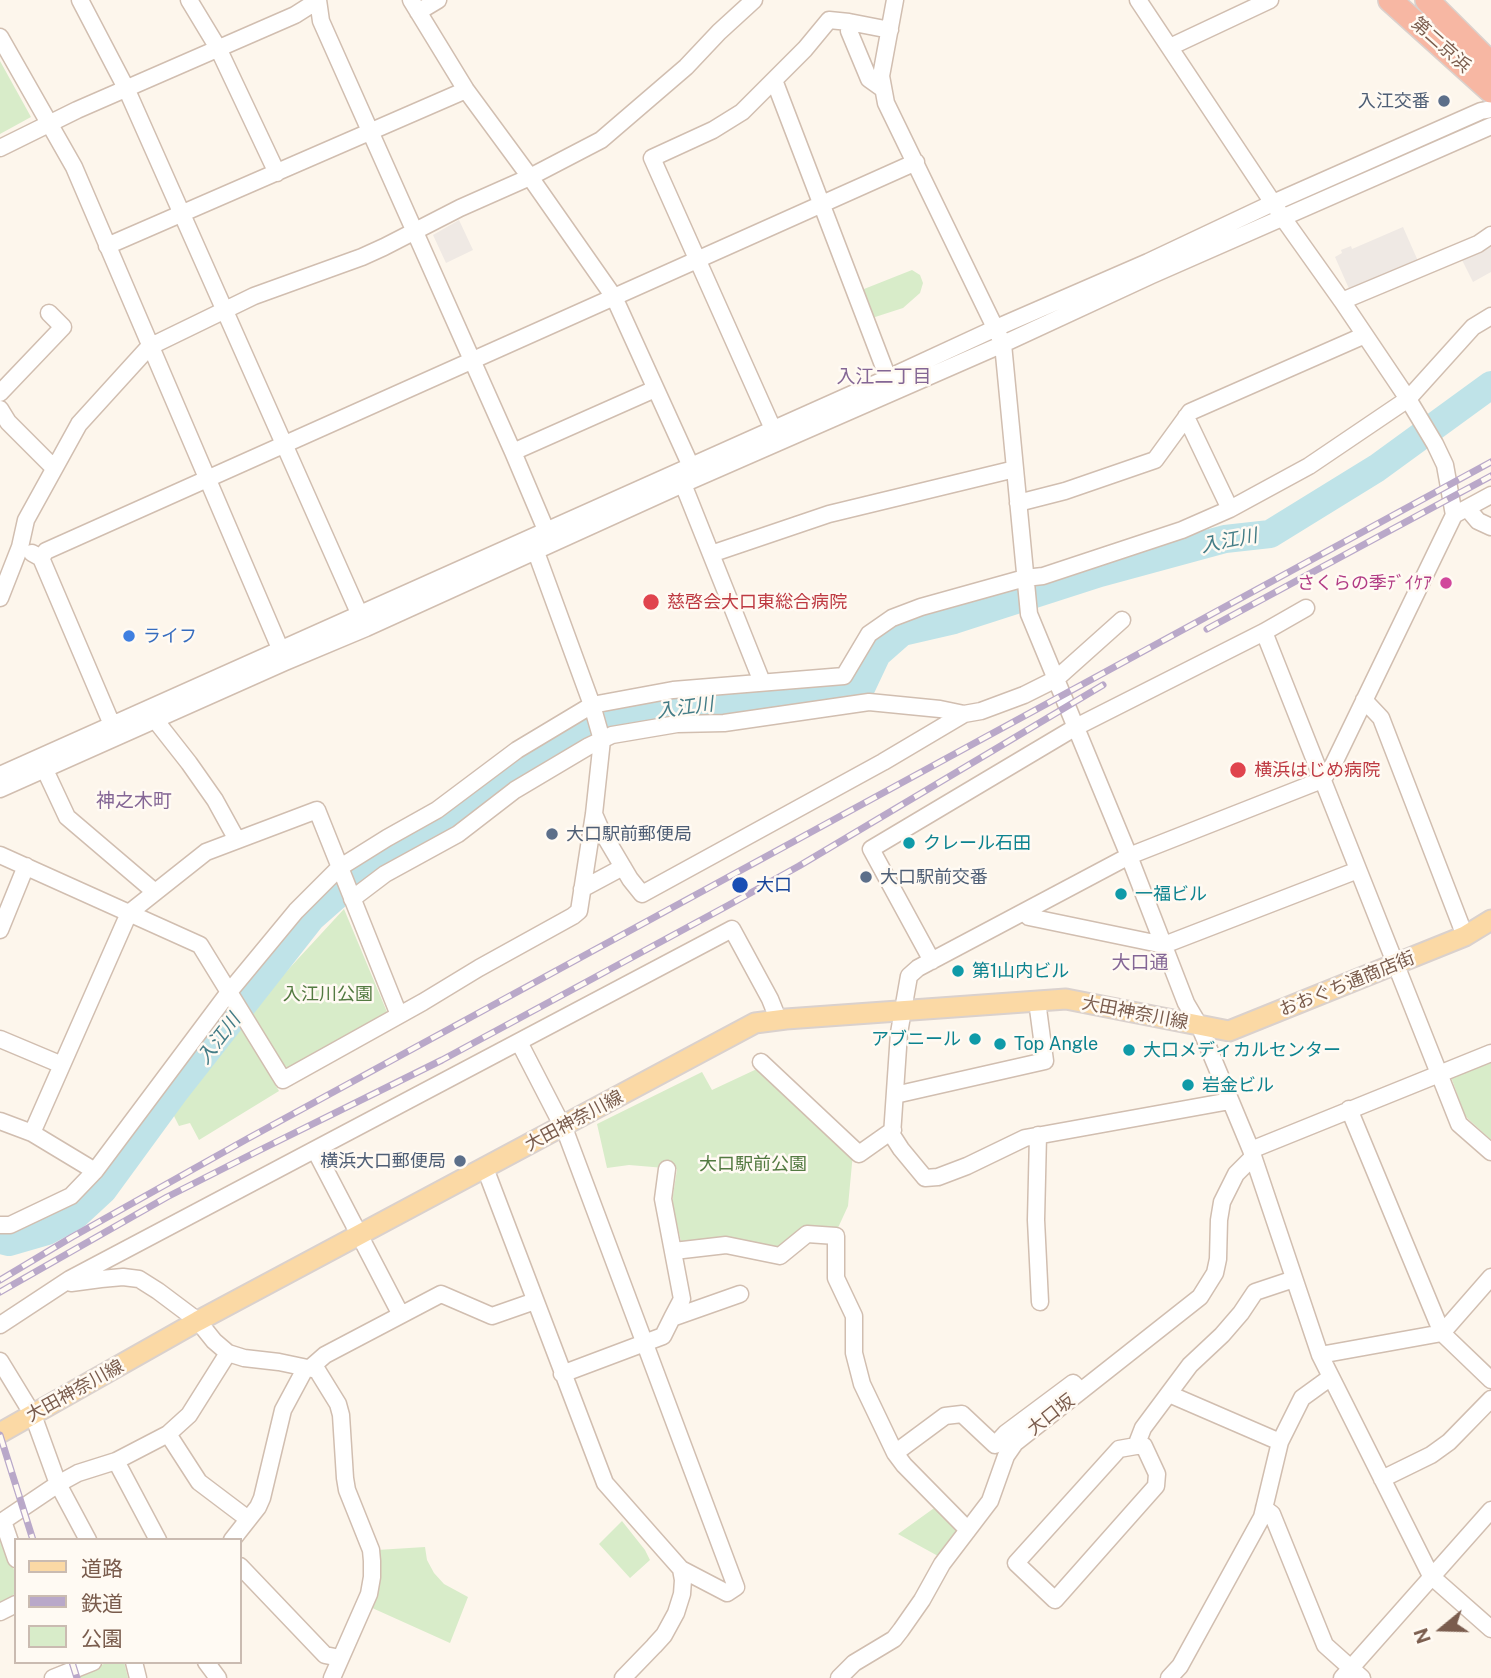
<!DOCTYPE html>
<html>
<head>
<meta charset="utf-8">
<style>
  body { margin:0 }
  #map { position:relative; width:1491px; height:1678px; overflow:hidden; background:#fdf6ec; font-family:"Public Sans","Noto Sans JP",sans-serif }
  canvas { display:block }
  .legend { position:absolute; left:14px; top:1538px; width:228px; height:126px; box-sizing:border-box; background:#fffaf3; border:2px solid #cabbb1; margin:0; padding:9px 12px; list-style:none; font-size:21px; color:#7a5c4d }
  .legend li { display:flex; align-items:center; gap:14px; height:35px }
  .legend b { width:35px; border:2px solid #cabbb1 }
  .north { position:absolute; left:1407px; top:1594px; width:70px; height:70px; -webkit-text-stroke:5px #fffaf3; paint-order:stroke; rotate:251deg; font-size:19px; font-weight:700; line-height:28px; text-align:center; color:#7a5c4d }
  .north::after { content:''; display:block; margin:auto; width:24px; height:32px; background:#7a5c4d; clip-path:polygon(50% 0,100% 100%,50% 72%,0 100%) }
</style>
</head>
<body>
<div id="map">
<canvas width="1491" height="1678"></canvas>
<ul class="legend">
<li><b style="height:9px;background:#fbd9a5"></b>道路</li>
<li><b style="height:9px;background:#b9a8c9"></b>鉄道</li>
<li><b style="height:19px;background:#d8ecc9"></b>公園</li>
</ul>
<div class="north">N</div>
</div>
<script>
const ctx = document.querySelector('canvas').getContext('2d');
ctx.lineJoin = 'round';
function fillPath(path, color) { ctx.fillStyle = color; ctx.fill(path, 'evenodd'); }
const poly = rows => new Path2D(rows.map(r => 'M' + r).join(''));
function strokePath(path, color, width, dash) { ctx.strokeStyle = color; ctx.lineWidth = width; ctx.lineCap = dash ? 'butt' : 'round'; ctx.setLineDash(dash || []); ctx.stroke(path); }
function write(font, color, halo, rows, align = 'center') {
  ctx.font = font + ' "Public Sans","Noto Sans JP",sans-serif'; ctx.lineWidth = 5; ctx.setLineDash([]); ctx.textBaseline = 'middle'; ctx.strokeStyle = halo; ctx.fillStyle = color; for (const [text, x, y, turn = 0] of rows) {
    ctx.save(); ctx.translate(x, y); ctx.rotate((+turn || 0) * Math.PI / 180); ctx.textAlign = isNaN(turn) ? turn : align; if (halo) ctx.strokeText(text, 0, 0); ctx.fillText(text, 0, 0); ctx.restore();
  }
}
const industrial = poly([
  [459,220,473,250,446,263,433,235],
  [1403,227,1418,261,1350,291,1335,257,1342,253,1341,250,1351,246,1352,249],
  [1491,242,1491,272,1473,282,1461,258]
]);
const green = poly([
  [0,61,31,117,0,134],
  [912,270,920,275,923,283,920,293,903,308,872,318,859,291],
  [344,909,387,1012,384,1016,288,1068,280,1064,249,1012],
  [238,1021,279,1091,199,1140,190,1123,179,1126,169,1106],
  [1491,1061,1491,1140,1465,1116,1451,1077],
  [759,1068,853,1153,848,1206,837,1230,777,1252,739,1239,682,1246,672,1202,677,1169,629,1165,607,1168,597,1124,702,1072,712,1090],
  [937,1506,956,1525,957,1532,938,1556,898,1534],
  [622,1521,645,1550,650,1560,630,1578,599,1544],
  [0,1536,3,1537,16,1576,16,1593,0,1604],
  [425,1547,427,1560,434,1573,444,1584,468,1597,450,1643,370,1607,379,1590,377,1550],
  [109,1662,124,1662,128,1678,68,1678]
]);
const river = poly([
  [0,1240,9,1242,47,1231,76,1215,103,1190,176,1090,311,918,370,866,456,819,509,777,594,726,672,708,861,688,877,654,902,632,954,620,1100,573,1225,539,1270,534,1377,468,1491,385]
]);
const minor = poly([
  [80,0,126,88,363,622],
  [189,0,218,48,277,173],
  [411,0,466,90,530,177,614,297,694,473],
  [895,0,881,76,886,103,1003,344,1029,614,1129,856,1186,1003,1199,1025,1251,1150,1320,1355,1431,1576,1491,1629],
  [1138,0,1283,218,1342,301,1408,399,1435,444,1445,465,1454,515,1333,765,1322,780,1129,856,918,968,909,976,899,1033,892,1135,901,1149,925,1178,938,1177,967,1166,1025,1138,1230,1101],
  [418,12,438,0],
  [849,22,849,31,869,79,883,89],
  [0,37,74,167,285,660],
  [1170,47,1270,0],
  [774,80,888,378],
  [0,148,77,110,295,15,317,1],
  [107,246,466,90],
  [1342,301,1478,244,1491,235],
  [0,393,63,327,49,313],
  [0,409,8,422,54,468],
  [1186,417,1230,509],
  [773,429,652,158,713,130,742,112,805,49,829,20,849,22,890,30],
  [513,452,655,389],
  [683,484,762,682],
  [1018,503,1065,491,1155,460,1190,412,1365,335],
  [1467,508,1478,521,1491,527],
  [1454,515,1491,495],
  [32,553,41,558,116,734],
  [711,554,829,514,1015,469],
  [41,558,46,551,916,162],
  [0,598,20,547,26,520,79,424,149,347,254,296,362,257,384,247,460,208,530,177,601,140,686,67,719,32,754,0],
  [1264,632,1459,1124,1491,1152],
  [1364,700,1381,718,1465,936],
  [156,721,189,763,215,800,237,840],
  [45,770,67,817,155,892],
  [0,775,888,378,996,328,1148,262,1273,203,1481,111,1491,109],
  [0,789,285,662,366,628,683,484,1003,344,1152,275,1491,126],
  [594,814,601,830,630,879,642,894,883,762,964,714],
  [0,855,200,945,283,1080,423,1002,479,968,573,916,579,911,594,814,602,740,592,705,536,552,546,530,513,452,321,21,318,0],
  [582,889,623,867],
  [352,899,385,874,458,834,515,790,589,746,612,735,677,724,724,723,869,702,940,709,964,714,981,711,1024,695,1056,679,1122,620],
  [1024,912,1029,917,1164,945,1358,870],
  [0,930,26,866],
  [932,961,871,849,1076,727,1264,632,1306,608],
  [0,1039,62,1065],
  [761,1062,859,1154,893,1130],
  [895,1095,1045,1061,1037,1001],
  [1349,1109,1442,1333,1491,1380],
  [0,1121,32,1133,95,1171],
  [32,1133,129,913,206,852,317,810,399,1015],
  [1038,1135,1036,1220,1040,1302],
  [315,1150,401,1315],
  [1251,1150,1491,1053],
  [485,1168,605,1483,681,1569,727,1593,736,1587,566,1133,519,1042],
  [667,1169,663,1199,682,1299,672,1318],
  [0,1225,10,1225,71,1196,95,1171,229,992,296,911,339,868,387,838,437,810,517,750,592,705,673,690,844,676,869,634,892,618,921,607,1025,578,1043,576,1182,530,1230,509,1309,466,1408,399,1473,327,1491,316],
  [674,1251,726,1245,780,1256,807,1234,836,1236,836,1278,854,1316,854,1353,862,1384,895,1453,904,1465,968,1530],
  [71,1283,101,1279,123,1277,139,1279,158,1291,198,1321,214,1341,228,1353,244,1358,279,1362,317,1370,338,1404,341,1415,345,1478,347,1490,371,1550,372,1561,372,1577,369,1594,332,1678],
  [0,1325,70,1279,732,929,770,999,778,1019],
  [1320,1355,1442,1333,1491,1277],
  [0,1361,33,1415,58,1484,88,1540],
  [309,1369,325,1355,441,1294,492,1316,535,1301],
  [562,1374,663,1336,672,1318,740,1294],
  [1169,1394,1280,1442],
  [168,1434,199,1482,248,1519],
  [1136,1446,1144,1446,1157,1474,1156,1486,1055,1600,1016,1563,1119,1449,1136,1446,1143,1428,1190,1365,1222,1335,1241,1313,1255,1292,1294,1279],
  [895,1453,945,1416,962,1414,995,1445,1006,1433,1073,1383,1081,1391],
  [116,1461,158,1540],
  [1382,1479,1431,1455,1449,1442,1491,1399],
  [1264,1508,1272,1514,1325,1645,1362,1678],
  [3,1521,16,1559],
  [0,1523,58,1484,78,1473,116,1461,168,1434,189,1415,228,1353],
  [232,1540,258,1507,262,1498,283,1410,305,1369],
  [240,1566,325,1655,340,1658],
  [0,1612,16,1604],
  [134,1662,138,1678],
  [206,1662,218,1678],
  [53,1678,93,1662],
  [623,1678,654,1646,664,1635,676,1613,682,1594,683,1580,681,1569],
  [839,1678,854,1663,894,1639,901,1630,922,1600,942,1564,990,1501,1006,1456,1015,1443,1200,1297,1215,1273,1218,1259,1219,1220,1222,1202,1236,1174,1253,1157],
  [1169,1678,1180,1666,1262,1517,1280,1442,1302,1398,1331,1377],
  [1342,1678,1491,1510]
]);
const major = poly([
  [0,1433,198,1321,755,1023,786,1019,1066,999,1229,1031,1465,936,1491,920]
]);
const highway = poly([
  [1390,0,1491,91],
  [1427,0,1491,64]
]);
const rail = poly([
  [1207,629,1491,476],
  [0,1280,72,1237,247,1139,1491,462],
  [0,1292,167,1197,254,1153,442,1060,727,906,799,866,1103,685],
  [0,1435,33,1540],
  [72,1662,77,1678]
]);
const markers = [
  [1444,101,7,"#5c6f8a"],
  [1446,583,7,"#d1479c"],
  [651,602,9,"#e0444e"],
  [129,636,7,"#3f7fe0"],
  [1238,770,9,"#e0444e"],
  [552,834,7,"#5c6f8a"],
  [909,843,7,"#0f9aa8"],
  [866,877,7,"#5c6f8a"],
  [740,885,9,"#1a4fb4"],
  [1121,894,7,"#0f9aa8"],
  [958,971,7,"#0f9aa8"],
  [975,1039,7,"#0f9aa8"],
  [1000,1044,7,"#0f9aa8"],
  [1129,1050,7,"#0f9aa8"],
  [1188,1085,7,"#0f9aa8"],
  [460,1161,7,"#5c6f8a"]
];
const streetNames = [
  ["第二京浜",1441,45,42],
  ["おおぐち通商店街",1347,984,-22],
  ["大田神奈川線",1135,1013,11],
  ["大田神奈川線",574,1121,-28],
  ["大田神奈川線",75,1391,-29],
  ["大口坂",1051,1415,-38]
];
const serviceNames = [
  ["入江交番",1430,101],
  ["大口駅前郵便局",566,834,"left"],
  ["大口駅前交番",880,877,"left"],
  ["横浜大口郵便局",446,1161]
];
const hotelNames = [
  ["さくらの季ﾃﾞｲｹｱ",1432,583]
];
const healthNames = [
  ["慈啓会大口東総合病院",667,602],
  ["横浜はじめ病院",1254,770]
];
const shopNames = [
  ["ライフ",143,636]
];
const cultureNames = [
  ["クレール石田",923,843],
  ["一福ビル",1135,894],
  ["第1山内ビル",972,971],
  ["アブニール",961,1039,"right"],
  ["Top Angle",1014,1044],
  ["大口メディカルセンター",1143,1050],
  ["岩金ビル",1202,1085]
];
const transitNames = [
  ["大口",756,885]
];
const parkNames = [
  ["入江川公園",328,994],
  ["大口駅前公園",753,1164]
];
const neighbourhoodNames = [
  ["入江二丁目",884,377],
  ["神之木町",134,801],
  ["大口通",1140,963]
];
const waterNames = [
  ["入江川",1229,541,-11],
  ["入江川",685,708,-8],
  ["入江川",219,1039,-53]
];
fillPath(industrial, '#efe9e4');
fillPath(green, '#d8ecc9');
strokePath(river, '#bfe3e8', 28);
strokePath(minor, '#d1beb0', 19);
strokePath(major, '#dad1cd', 23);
strokePath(highway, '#dad1cd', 26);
strokePath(minor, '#fff', 16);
strokePath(major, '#fbd9a5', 19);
strokePath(highway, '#f7b7a3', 23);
strokePath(rail, '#b9a8c9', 7);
strokePath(rail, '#fffaf3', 4.5, [13]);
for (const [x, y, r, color] of markers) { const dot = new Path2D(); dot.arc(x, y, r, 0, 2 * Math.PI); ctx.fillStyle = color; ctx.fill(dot); strokePath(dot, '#fffaf3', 2.5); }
write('18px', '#7a5c4d', '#fffaf3', streetNames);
write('18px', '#4e5e75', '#fffaf3', serviceNames, 'right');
write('18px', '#b23c85', '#fffaf3', hotelNames, 'right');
write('18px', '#be3a42', '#fffaf3', healthNames, 'left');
write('18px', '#366cbe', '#fffaf3', shopNames, 'left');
write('18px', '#0d838f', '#fffaf3', cultureNames, 'left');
write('18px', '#164399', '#fffaf3', transitNames, 'left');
write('18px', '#537a41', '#fffaf3', parkNames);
write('19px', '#846695', '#fffaf3', neighbourhoodNames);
write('italic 19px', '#437c86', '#fffaf3', waterNames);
</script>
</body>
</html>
